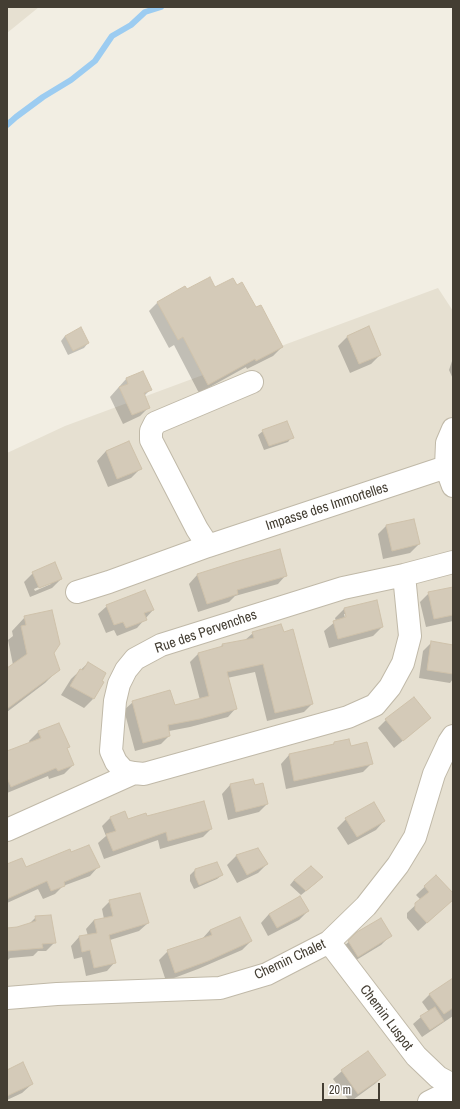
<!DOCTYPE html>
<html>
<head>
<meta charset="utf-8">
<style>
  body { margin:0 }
  #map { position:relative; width:460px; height:1109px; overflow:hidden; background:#f2eee3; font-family:"Archivo Narrow",sans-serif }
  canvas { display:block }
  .frame { position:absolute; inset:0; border:8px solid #443e33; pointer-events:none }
  .scale { position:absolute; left:322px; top:1083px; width:58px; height:18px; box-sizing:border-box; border:2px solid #443e33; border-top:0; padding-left:5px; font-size:12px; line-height:14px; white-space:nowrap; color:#443e33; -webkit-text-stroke:3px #fff; paint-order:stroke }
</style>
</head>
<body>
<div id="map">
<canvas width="460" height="1109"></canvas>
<div class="frame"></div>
<div class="scale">20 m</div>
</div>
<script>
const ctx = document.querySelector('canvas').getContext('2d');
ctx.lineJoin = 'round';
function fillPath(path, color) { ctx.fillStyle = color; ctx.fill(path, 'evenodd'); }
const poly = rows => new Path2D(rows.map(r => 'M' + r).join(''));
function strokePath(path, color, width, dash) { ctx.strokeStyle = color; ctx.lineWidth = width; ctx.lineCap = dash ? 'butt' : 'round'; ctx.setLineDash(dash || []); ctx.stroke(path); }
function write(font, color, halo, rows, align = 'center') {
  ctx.font = font + ' "Archivo Narrow",sans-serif'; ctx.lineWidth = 3; ctx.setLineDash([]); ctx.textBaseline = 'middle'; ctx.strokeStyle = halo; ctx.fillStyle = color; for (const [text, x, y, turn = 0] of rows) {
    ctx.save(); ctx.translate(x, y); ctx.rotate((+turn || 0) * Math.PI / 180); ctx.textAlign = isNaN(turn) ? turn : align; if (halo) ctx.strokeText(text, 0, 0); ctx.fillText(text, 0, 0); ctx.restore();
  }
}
const residential = poly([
  [7,7,39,7,7,33],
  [438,288,453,311,453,1102,7,1102,7,453,65,426]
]);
const shadow = poly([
  [237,286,256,308,282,347,273,356,247,369,246,367,199,393,174,345,169,348,149,311,157,303,215,289],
  [368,328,380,355,371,364,350,373,338,346,347,337],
  [65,336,88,343,84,348,68,355,61,341],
  [452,361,453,361,453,379,449,370],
  [126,379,150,390,144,396,149,407,140,416,123,424,110,397],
  [263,431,292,437,288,442,264,450,258,435],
  [128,442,140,469,131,478,108,487,97,461,106,451],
  [386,526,419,544,410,553,383,559,378,534],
  [235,563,286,575,278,584,235,596,229,602,198,612,189,584,197,575],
  [33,573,61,579,52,588,30,597,24,582],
  [51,582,51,584,35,591,34,589],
  [453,588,453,621,426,627,420,602,429,593],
  [376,601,382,627,373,636,329,648,324,631,336,621,335,618,344,609],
  [344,614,346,614,348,622,346,622],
  [107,606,153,610,137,628,117,636,114,630,106,633,98,614],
  [25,617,53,652,59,669,45,683,7,712,7,669,13,665,8,640,13,636,12,631],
  [253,633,312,704,304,712,267,721,255,672,227,678,236,708,228,717,190,727,169,731,169,736,161,744,135,751,124,710,133,702,174,707,200,700,190,662,198,654,219,649,222,645,244,641],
  [431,643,453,646,453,679,450,683,419,678,423,651],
  [88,663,93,699,84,708,61,695,71,679],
  [430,718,394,748,378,728,386,720],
  [59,725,69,746,66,749,73,765,64,774,49,779,48,776,7,793,7,752,30,743,29,741,38,732],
  [334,743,351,747,371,764,363,772,286,789,281,764,289,755,332,746],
  [252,780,254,787,267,804,259,812,228,820,222,794,230,785],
  [374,804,384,821,376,830,348,845,337,828,346,819],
  [111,817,128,820,147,817,211,829,203,837,160,849,158,840,104,859,98,843,106,836,102,826],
  [258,849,267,864,258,873,237,883,227,865,236,856],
  [70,854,98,867,90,876,63,886,55,894,43,899,38,889,7,903,7,865,25,868],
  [195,870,222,875,217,879,194,889,190,881,190,875],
  [436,876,453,895,453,899,418,931,407,918,407,913,421,900,416,895],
  [294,880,317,882,301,895,290,885],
  [110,901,148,923,139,931,110,940,115,962,107,971,86,976,82,957,74,959,71,946,79,937,88,936,86,929,94,920,104,919,102,909],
  [308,911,299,920,268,936,261,923,269,914],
  [36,917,55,942,46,951,38,951,33,956,10,958,7,961,7,930,29,924],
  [210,930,251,941,242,950,198,969,166,981,159,960,168,951,202,939],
  [358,933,390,936,381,945,348,965,339,951],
  [453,979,453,1016,422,1037,413,1024,421,1017,429,1012,422,1002,430,994],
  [7,1071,32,1084,22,1093,7,1100],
  [342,1071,384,1075,376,1083,350,1102,333,1079]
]);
const stream = poly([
  [7,125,16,117,43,97,71,80,95,61,112,36,131,25,145,12,161,7]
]);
const building = poly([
  [210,277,215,287,233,278,237,285,242,282,256,307,261,305,283,347,256,361,255,359,208,385,183,337,178,340,157,302,185,286,187,289,210,277],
  [369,326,381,355,359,364,347,336,369,326],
  [81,327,89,343,73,351,65,336,81,327],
  [143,371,152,390,144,393,150,408,132,415,119,387,128,384,126,378,143,371],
  [287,421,294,438,269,446,262,430,287,421],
  [129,441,142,469,117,479,106,451,129,441],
  [414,519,420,544,392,551,386,525,414,519],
  [280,549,287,576,237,590,238,594,207,604,197,574,235,562,280,549],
  [55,562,62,579,39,588,32,572,55,562],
  [453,587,453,615,434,619,428,592,453,587],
  [145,590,154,610,144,613,147,620,126,628,123,622,114,625,106,605,145,590],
  [377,600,383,627,338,639,333,621,346,617,344,608,377,600],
  [52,610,60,644,54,653,60,670,7,709,7,668,27,654,21,626,26,625,24,616,52,610],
  [281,624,284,632,293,629,313,704,275,713,263,664,227,672,237,709,200,719,168,725,170,736,143,743,132,701,170,690,175,705,209,696,198,653,223,646,222,644,254,638,252,632,281,624],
  [431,641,453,645,453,674,427,670,431,641],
  [88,662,106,673,102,681,104,682,94,699,70,686,80,669,83,670,88,662],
  [414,697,431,718,403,741,385,719,414,697],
  [59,723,70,747,67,748,74,765,58,771,56,768,11,787,7,778,7,751,41,738,38,731,59,723],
  [349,739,351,746,367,742,373,764,294,781,289,754,334,744,334,742,349,739],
  [253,779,255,785,263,783,268,804,236,812,230,784,253,779],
  [204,801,212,829,168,841,166,832,113,851,106,834,116,831,110,817,125,811,128,819,146,813,147,816,204,801],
  [374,802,385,821,357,837,345,818,374,802],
  [89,845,100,867,64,882,65,886,51,891,47,881,7,899,7,864,22,858,26,867,70,849,71,852,89,845],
  [258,848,268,864,247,875,236,855,258,848],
  [217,862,223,875,199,885,195,876,195,869,217,862],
  [311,866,323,877,306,891,294,880,311,866],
  [436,875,453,893,453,900,427,923,415,910,415,903,429,892,424,886,436,875],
  [140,893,149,923,109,935,116,963,94,968,90,950,82,952,79,936,97,933,94,920,113,916,109,900,140,893],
  [300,896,309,911,277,928,269,914,300,896],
  [51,915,56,943,42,944,43,948,7,951,7,928,17,927,36,921,35,916,51,915],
  [240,917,252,941,208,961,175,973,167,950,212,935,210,930,240,917],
  [381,918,392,936,358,957,348,941,357,932,381,918],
  [453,978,453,1008,444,1014,429,994,453,978],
  [435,1007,444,1021,430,1030,420,1016,435,1007],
  [368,1051,386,1075,358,1094,341,1070,368,1051],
  [23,1062,33,1084,7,1096,7,1070,23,1062]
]);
const minor = poly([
  [252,382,155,423,151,431,151,440,197,529,208,546,446,467],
  [453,429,447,443,446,467,453,486],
  [404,575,410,636,403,663,390,687,375,705,348,717,144,774,134,773,124,771,116,762,111,751,115,701,119,684,126,670,135,659,161,645,343,588,404,575,453,562],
  [77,592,109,582,208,546],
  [7,830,134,773],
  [329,942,416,1056,438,1077,453,1085],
  [7,998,57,994,220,988,267,974,329,942,366,906,398,865,415,837,434,774,449,742,453,736],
  [429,1102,453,1090]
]);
const streetNames = [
  ["Impasse des Immortelles",327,507,-18],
  ["Rue des Pervenches",206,632,-19],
  ["Chemin Chalet",290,960,-25],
  ["Chemin Luspot",386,1018,53]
];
fillPath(residential, '#e6e0d1');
fillPath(shadow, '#0003');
strokePath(stream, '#9cccf1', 6);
fillPath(building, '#d4cab8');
strokePath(building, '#cfc2ab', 1);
strokePath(minor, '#c0b9a8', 24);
strokePath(minor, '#fff', 22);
write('14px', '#443e33', '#fff', streetNames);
</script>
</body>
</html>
